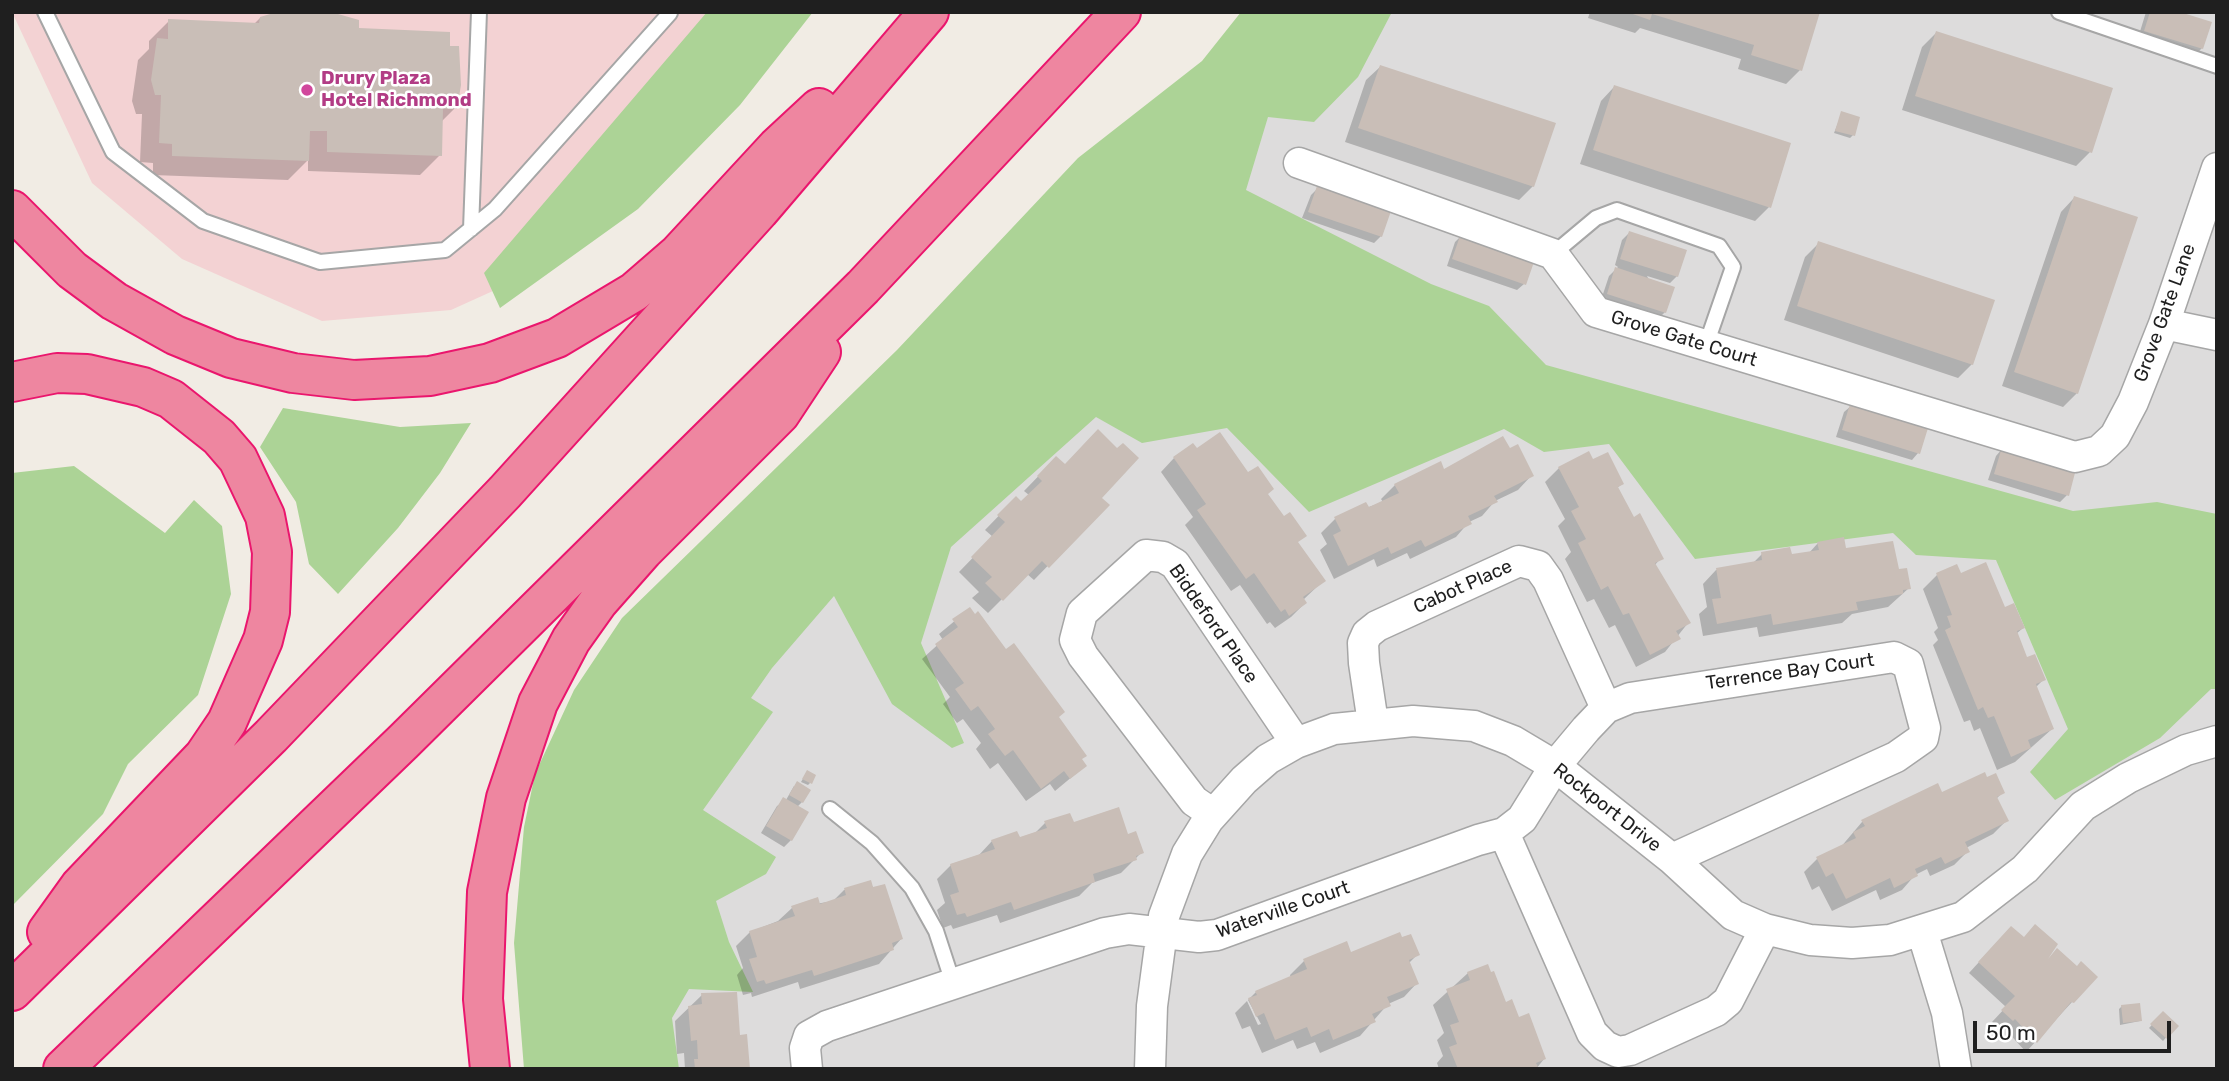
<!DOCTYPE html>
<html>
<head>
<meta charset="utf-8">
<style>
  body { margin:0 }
  #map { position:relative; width:2229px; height:1081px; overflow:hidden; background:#f1ece4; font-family:Rubik,sans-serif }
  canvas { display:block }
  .frame { position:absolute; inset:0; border:14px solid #1f1f1f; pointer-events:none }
  .scale { position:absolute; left:1973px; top:1021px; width:198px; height:32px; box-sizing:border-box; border:4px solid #1f1f1f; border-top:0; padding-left:9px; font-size:21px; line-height:24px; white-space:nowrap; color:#1f1f1f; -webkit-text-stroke:5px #fff; paint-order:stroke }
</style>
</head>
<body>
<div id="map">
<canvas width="2229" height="1081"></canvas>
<div class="frame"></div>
<div class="scale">50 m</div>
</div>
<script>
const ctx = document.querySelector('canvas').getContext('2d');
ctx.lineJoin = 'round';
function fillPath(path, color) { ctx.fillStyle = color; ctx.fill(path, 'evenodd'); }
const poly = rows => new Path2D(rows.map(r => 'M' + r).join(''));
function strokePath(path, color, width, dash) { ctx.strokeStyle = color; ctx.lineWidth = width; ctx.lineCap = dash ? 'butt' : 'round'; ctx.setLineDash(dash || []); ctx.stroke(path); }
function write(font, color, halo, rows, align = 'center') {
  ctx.font = font + ' Rubik,sans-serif'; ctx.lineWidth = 5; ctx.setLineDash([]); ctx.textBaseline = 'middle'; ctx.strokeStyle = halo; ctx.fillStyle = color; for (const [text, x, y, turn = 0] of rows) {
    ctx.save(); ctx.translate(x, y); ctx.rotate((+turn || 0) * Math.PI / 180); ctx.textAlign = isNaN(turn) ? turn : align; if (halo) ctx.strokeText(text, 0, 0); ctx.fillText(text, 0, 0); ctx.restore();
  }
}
const residential = poly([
  [1254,12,2217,12,2217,1069,621,1069,691,738]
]);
const commercial = poly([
  [12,12,717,12,548,266,451,310,322,321,182,259,92,183]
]);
const forest = poly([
  [707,12,813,12,740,105,638,209,500,308,484,273],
  [1241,12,1392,12,1358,77,1314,122,1268,117,1246,190,1431,284,1489,306,1546,365,2073,511,2157,502,2217,514,2217,689,2211,689,2160,738,2055,800,2030,772,2068,729,1996,560,1916,555,1893,533,1695,559,1609,444,1544,452,1504,429,1309,512,1227,428,1142,443,1096,417,951,547,921,643,964,743,952,748,892,704,834,596,772,668,751,698,773,712,703,810,776,857,766,874,716,901,729,942,753,992,689,989,672,1018,679,1069,524,1069,514,943,524,827,535,774,574,690,622,618,897,350,1078,158,1202,61],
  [283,408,400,427,471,423,440,473,398,528,338,594,309,564,296,502,260,447],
  [74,466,165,533,194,500,222,526,231,594,198,695,128,764,103,814,12,906,12,473]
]);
const shadow = poly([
  [275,12,329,12,357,30,455,108,441,122,440,155,420,175,308,171,308,160,288,180,153,175,153,163,140,162,142,114,136,114,132,101,138,60,149,49,149,41,169,21,254,24,260,18,275,16],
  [1590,12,1818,12,1800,70,1786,84,1738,69,1741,59,1640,28,1635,33,1588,18],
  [2146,12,2174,12,2202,48,2195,55,2138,38],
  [1936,33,2090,152,2076,166,1902,110,1922,47],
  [1380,67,1533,186,1519,200,1345,142,1366,80],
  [1614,87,1769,207,1755,221,1580,164,1601,101],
  [1842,113,1853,135,1850,138,1834,133],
  [1318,188,1381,236,1374,243,1302,218,1311,195],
  [2074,198,2077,393,2063,407,2002,386,2061,212],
  [1629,233,1677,276,1670,283,1647,276,1665,312,1658,319,1601,300,1609,276,1618,267,1615,265,1622,240],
  [1462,235,1524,284,1517,290,1447,266,1455,242],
  [1819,243,1972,364,1958,378,1784,320,1805,257],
  [1851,406,1918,453,1912,460,1836,437,1844,412],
  [2002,449,2067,495,2060,502,1988,480,1996,456],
  [1509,450,1531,476,1518,490,1495,501,1482,516,1469,522,1456,537,1410,559,1407,553,1377,567,1374,559,1334,579,1320,550,1327,544,1321,533,1335,519,1383,502,1381,499,1395,485],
  [1197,451,1248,475,1266,495,1323,581,1303,600,1305,603,1291,617,1275,628,1270,622,1267,624,1240,585,1231,591,1185,525,1193,517,1161,472,1174,458],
  [1056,458,1107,505,1034,580,1027,574,988,613,972,598,979,592,959,572,993,537,985,530,1016,498,1021,504,1029,495,1024,491],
  [1593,461,1622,484,1617,488,1633,519,1661,558,1654,566,1688,623,1665,652,1636,667,1615,625,1609,628,1594,599,1587,602,1565,559,1571,552,1558,526,1565,519,1545,482,1559,468],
  [1818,543,1897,571,1909,588,1888,607,1852,614,1842,623,1759,637,1757,627,1703,636,1699,614,1707,607,1703,584,1716,570,1752,564,1762,554,1790,556,1809,553],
  [1937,575,1960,575,2023,628,2016,634,2027,660,2044,679,2035,688,2052,729,2015,762,1997,770,1980,728,1974,731,1970,720,1964,722,1933,645,1938,640,1934,632,1938,628,1923,589],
  [969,609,1057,718,1085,766,1055,791,1050,784,1026,801,998,763,990,769,976,749,981,743,963,719,957,723,943,704,950,697,922,659,943,640,939,634],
  [807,772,810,783,808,785,801,782],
  [794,786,802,802,797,807,791,840,784,847,761,833,777,806,786,800],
  [2003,792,1996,799,2007,820,1993,834,1966,848,1968,851,1954,865,1930,876,1927,869,1915,875,1902,890,1880,900,1876,890,1832,911,1819,886,1812,890,1804,872,1817,859,1840,848,1862,822,1941,794],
  [1045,823,1073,824,1127,836,1142,852,1121,873,1092,883,1079,896,1000,923,997,915,953,929,951,925,943,928,937,910,945,903,937,879,951,865,979,855,992,841,1019,840,1034,834],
  [870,882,901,939,879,964,800,989,798,982,752,997,751,993,743,995,737,975,743,968,736,946,750,932,778,921,792,908,833,901,844,890],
  [2001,938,2023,939,2072,1002,2026,1052,2004,1028,2002,1030,1992,1022,2006,1007,1969,973],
  [1346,943,1351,954,1417,955,1409,963,1417,983,1404,997,1388,1004,1360,1036,1320,1053,1315,1042,1297,1049,1293,1040,1262,1053,1250,1026,1242,1029,1235,1013,1247,1001,1258,1025,1261,1024,1248,1000,1256,992,1291,978,1290,975,1304,961],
  [1468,973,1518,1020,1544,1059,1536,1069,1439,1069,1437,1063,1443,1056,1437,1040,1444,1033,1433,1005],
  [702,995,738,1036,748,1069,685,1069,684,1053,677,1054,675,1021],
  [2122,1006,2140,1021,2120,1025,2119,1009],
  [2163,1013,2176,1026,2163,1041,2149,1028]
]);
const building = poly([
  [277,12,331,12,359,20,359,28,450,32,450,46,459,46,461,85,457,109,443,109,442,156,327,152,327,131,310,131,309,161,172,156,172,144,159,143,161,95,155,95,151,80,157,38,168,39,168,19,259,23,260,17],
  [1627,12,1820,12,1802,71,1751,55,1754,45,1652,14,1650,20],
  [2150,12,2180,12,2212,22,2203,49,2144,31],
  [1936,31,2113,88,2092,153,1915,96],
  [1380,65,1556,123,1534,187,1358,128],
  [1614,85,1791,143,1771,208,1593,150],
  [1841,111,1860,117,1855,136,1835,131],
  [1317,186,1391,211,1382,237,1308,212],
  [2074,196,2138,217,2078,394,2014,372],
  [1629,231,1687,250,1678,277,1620,259],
  [1461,233,1535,259,1526,285,1452,259],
  [1818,241,1995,300,1973,365,1797,306],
  [1615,267,1675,287,1666,313,1607,294],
  [1850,404,1928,428,1920,454,1842,430],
  [1098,429,1117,448,1123,443,1139,458,1102,498,1110,505,1049,568,1042,561,1003,601,985,583,992,577,971,557,1005,522,997,515,1016,496,1021,501,1042,481,1037,476,1056,456,1065,464],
  [1220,432,1248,472,1258,466,1274,489,1268,494,1284,516,1290,512,1307,536,1298,542,1326,581,1303,597,1307,603,1289,616,1285,609,1281,612,1254,573,1246,579,1197,510,1206,504,1173,457,1193,443,1197,448],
  [1503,436,1510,448,1518,444,1534,476,1494,496,1498,502,1468,516,1472,524,1425,547,1421,540,1391,554,1388,547,1348,566,1333,535,1341,531,1334,517,1366,502,1369,507,1399,493,1394,484,1441,461,1444,469],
  [2002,447,2076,469,2069,496,1994,474],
  [1589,451,1593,459,1608,452,1624,484,1618,487,1634,517,1640,513,1664,559,1655,563,1691,623,1676,631,1681,639,1650,655,1629,613,1623,615,1608,586,1601,590,1578,543,1586,539,1571,511,1579,507,1558,467],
  [1844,537,1846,548,1893,541,1899,569,1907,568,1911,589,1903,590,1903,594,1856,602,1858,610,1773,625,1771,614,1717,624,1712,599,1721,598,1716,568,1762,560,1761,552,1790,547,1792,554,1819,550,1817,542],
  [1986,562,2005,607,2014,603,2025,628,2017,631,2027,657,2035,654,2046,680,2036,684,2054,729,2028,740,2031,748,2011,757,1994,716,1988,718,1983,707,1978,710,1945,630,1951,627,1947,616,1952,615,1936,573,1957,564,1961,573],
  [970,607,975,614,978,611,1006,649,1014,643,1065,712,1059,717,1087,756,1082,759,1087,766,1070,779,1064,771,1041,789,1013,750,1005,756,988,734,995,729,978,706,971,711,955,689,964,683,935,644,958,627,952,619],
  [807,770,816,775,812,784,802,779],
  [1985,772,1987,777,1996,773,2005,793,1997,797,2009,821,1965,842,1970,852,1945,864,1941,857,1915,869,1918,876,1894,888,1890,878,1846,899,1833,873,1826,877,1816,857,1856,838,1853,832,1865,826,1861,820,1938,783,1942,792],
  [797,781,811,790,803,803,789,795],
  [783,797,809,812,792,841,766,826],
  [1119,807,1128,834,1136,831,1144,853,1136,856,1137,860,1093,874,1095,882,1014,910,1011,902,967,917,965,913,957,915,950,895,959,892,950,864,995,849,991,840,1017,831,1020,837,1047,828,1044,821,1070,813,1074,822],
  [871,880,873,887,885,884,903,939,892,943,894,950,814,976,812,970,766,984,764,980,757,982,749,959,757,957,749,931,795,916,791,906,818,897,820,904,846,895,844,888],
  [2035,924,2058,944,2048,959,2057,948,2077,966,2081,961,2098,977,2074,1003,2071,1002,2037,1043,2015,1019,2013,1021,2001,1010,2015,996,1978,962,2011,926,2024,937],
  [1400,932,1402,937,1411,934,1420,955,1409,960,1419,984,1387,997,1391,1006,1372,1014,1376,1022,1333,1040,1329,1029,1311,1037,1307,1027,1275,1040,1264,1013,1256,1017,1248,998,1257,995,1255,991,1307,969,1303,959,1347,941,1351,952],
  [1488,964,1491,972,1494,971,1506,1002,1512,999,1519,1017,1529,1013,1546,1059,1536,1063,1539,1069,1458,1069,1449,1047,1457,1044,1450,1025,1459,1022,1446,989,1470,980,1467,972],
  [737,992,740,1035,747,1034,750,1069,695,1069,694,1059,698,1059,697,1040,691,1041,688,1006,702,1004,701,993],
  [2140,1003,2142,1021,2123,1023,2121,1005],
  [2163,1011,2179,1026,2167,1039,2150,1024]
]);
const lane = poly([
  [45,12,113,152,203,221,320,262,445,250,495,209,670,13],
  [2059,12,2217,66],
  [471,229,479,12],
  [1553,254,1596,218,1617,210,1719,246,1733,267,1706,345],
  [830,809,872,843,912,888,936,931,953,983]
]);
const street = poly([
  [1299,163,1553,254,1596,312,2075,457,2099,451,2115,436,2133,402,2164,324,2217,168],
  [2164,324,2217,335],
  [1373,723,1364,663,1363,643,1367,634,1377,626,1519,561,1538,566,1548,580,1606,708],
  [1213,814,1194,801,1083,656,1075,640,1082,613,1146,555,1163,557,1175,564,1296,743],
  [1504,833,1592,1033,1605,1046,1618,1052,1630,1050,1716,1011,1728,1001,1765,929],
  [1922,931,1947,1013,1956,1069],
  [807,1069,805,1048,809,1036,827,1026,1105,933,1129,929,1199,937,1217,935,1478,840,1504,833,1522,819,1555,766,1586,729,1606,708,1630,698,1894,657,1908,664,1925,728,1923,738,1896,757,1672,859],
  [1150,1069,1152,1006,1164,916,1187,854,1208,820,1244,780,1268,759,1296,743,1334,729,1413,721,1474,726,1513,741,1555,766,1672,859,1733,915,1765,929,1810,940,1852,943,1890,940,1963,917,2025,869,2083,806,2128,778,2186,750,2217,741]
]);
const highway = poly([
  [12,210,72,270,114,301,175,335,231,358,293,373,354,380,430,376,490,363,557,338,634,292,679,253,777,147,819,108],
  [12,382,57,373,87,374,143,387,171,399,219,437,238,459,265,516,272,552,270,612,263,640,227,722,204,756,80,886,47,932],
  [12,991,271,736,505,492,759,211,929,12],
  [63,1069,403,742,863,287,1121,12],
  [490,1069,483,999,487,892,506,798,538,703,571,640,598,602,643,551,780,414,821,352]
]);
const markers = [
  [307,90,7,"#d1479c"]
];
const hotelNames = [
  ["Drury Plaza",321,79],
  ["Hotel Richmond",321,101]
];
const streetNames = [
  ["Grove Gate Lane",2165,313,-70],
  ["Grove Gate Court",1684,339,17],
  ["Cabot Place",1463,587,-24],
  ["Biddeford Place",1213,624,55],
  ["Terrence Bay Court",1790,672,-8],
  ["Rockport Drive",1607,808,38],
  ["Waterville Court",1283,910,-19]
];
fillPath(residential, '#dddcdc');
fillPath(commercial, '#f3d2d3');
fillPath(forest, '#acd396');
fillPath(shadow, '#0003');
fillPath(building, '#c9beb7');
strokePath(lane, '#a6a6a6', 18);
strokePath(street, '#a6a6a6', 33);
strokePath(highway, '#ea166d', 42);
strokePath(lane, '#fff', 14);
strokePath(street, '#fff', 30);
strokePath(highway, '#ee86a0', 38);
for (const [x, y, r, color] of markers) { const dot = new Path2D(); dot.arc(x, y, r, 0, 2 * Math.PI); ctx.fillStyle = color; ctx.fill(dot); strokePath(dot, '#fff', 2.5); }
write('bold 19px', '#b23c85', '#fff', hotelNames, 'left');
write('19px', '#1f1f1f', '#fff', streetNames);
</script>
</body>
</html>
